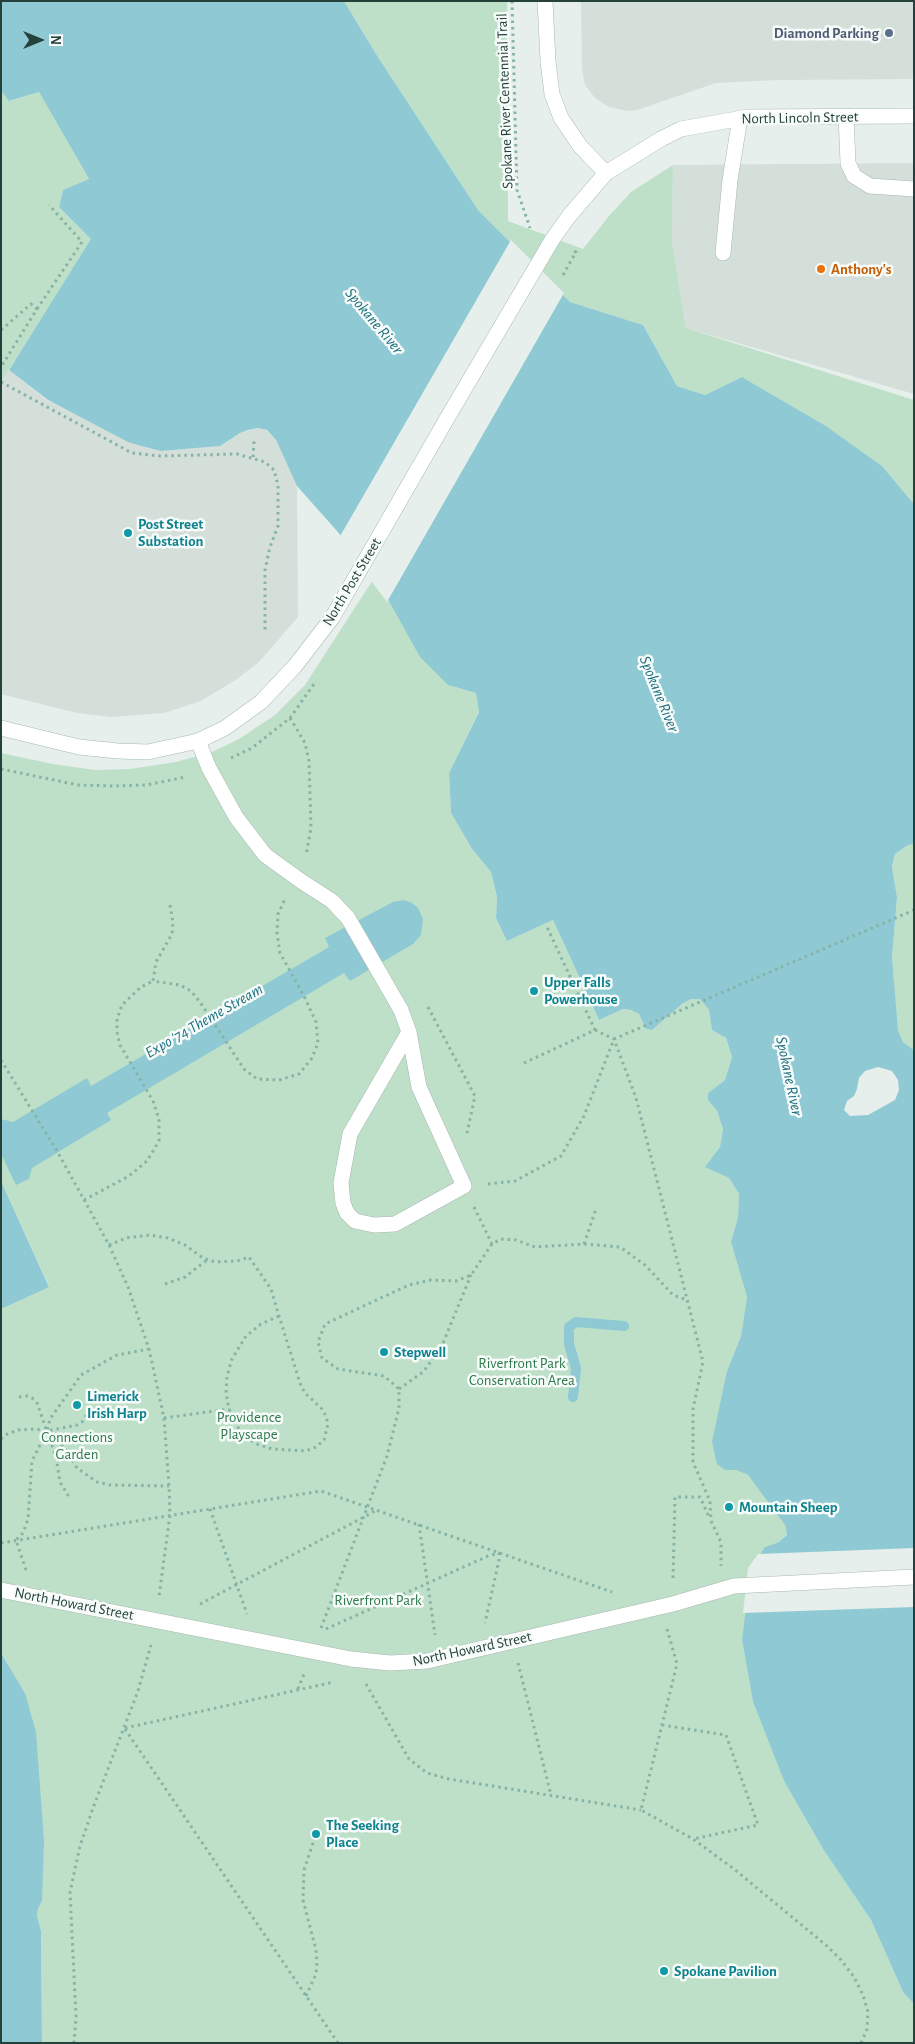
<!DOCTYPE html>
<html>
<head>
<meta charset="utf-8">
<style>
  body { margin:0 }
  #map { position:relative; width:915px; height:2044px; overflow:hidden; background:#e6efeb; font-family:"Alegreya Sans",sans-serif }
  canvas { display:block }
  .frame { position:absolute; inset:0; border:2px solid #24423a; pointer-events:none }
  .north { position:absolute; left:15px; top:15px; width:50px; height:50px; -webkit-text-stroke:4px #f7fbf9; paint-order:stroke; rotate:90deg; font-size:14px; font-weight:700; line-height:20px; text-align:center; color:#24423a }
  .north::after { content:''; display:block; margin:auto; width:18px; height:22px; background:#24423a; clip-path:polygon(50% 0,100% 100%,50% 72%,0 100%) }
</style>
</head>
<body>
<div id="map">
<canvas width="915" height="2044"></canvas>
<div class="frame"></div>
<div class="north">N</div>
</div>
<script>
const ctx = document.querySelector('canvas').getContext('2d');
ctx.lineJoin = 'round';
function fillPath(path, color) { ctx.fillStyle = color; ctx.fill(path, 'evenodd'); }
const poly = rows => new Path2D(rows.map(r => 'M' + r).join(''));
function strokePath(path, color, width, dash) { ctx.strokeStyle = color; ctx.lineWidth = width; ctx.lineCap = dash ? 'butt' : 'round'; ctx.setLineDash(dash || []); ctx.stroke(path); }
function write(font, color, halo, rows, align = 'center') {
  ctx.font = font + ' "Alegreya Sans",sans-serif'; ctx.lineWidth = 5; ctx.setLineDash([]); ctx.textBaseline = 'middle'; ctx.strokeStyle = halo; ctx.fillStyle = color; for (const [text, x, y, turn = 0] of rows) {
    ctx.save(); ctx.translate(x, y); ctx.rotate((+turn || 0) * Math.PI / 180); ctx.textAlign = isNaN(turn) ? turn : align; if (halo) ctx.strokeText(text, 0, 0); ctx.fillText(text, 0, 0); ctx.restore();
  }
}
const built = poly([
  [581,1,914,1,914,79,777,80,716,83,637,110,627,111,609,107,595,98,585,85,582,69],
  [914,163,914,394,686,328,672,243,673,165],
  [9,370,48,401,145,447,161,451,220,446,240,433,258,428,266,430,276,440,297,486,298,617,259,662,237,679,201,701,164,713,111,717,77,713,1,694,1,382]
]);
const green = poly([
  [344,1,507,1,508,221,583,249,609,216,631,192,673,165,672,243,686,328,914,400,914,504,882,466,826,426,742,377,705,395,677,386,643,325,570,302,478,210,376,54],
  [1,91,10,101,39,92,89,179,63,190,59,207,92,239,1,382],
  [374,578,448,685,476,693,479,711,449,773,451,813,472,849,491,872,497,897,496,918,507,941,553,920,599,1020,623,1009,631,1010,639,1014,646,1029,652,1030,682,1004,691,999,700,999,709,1010,712,1030,726,1038,732,1057,725,1080,708,1093,708,1100,717,1111,723,1129,720,1147,729,1178,739,1194,738,1217,731,1242,747,1297,741,1336,727,1371,725,1470,736,1470,748,1475,785,1525,787,1535,779,1542,765,1547,742,1640,753,1702,784,1781,823,1849,871,1920,903,1992,914,2004,914,2043,42,2043,41,1931,37,1916,38,1909,42,1901,25,1693,1,1653,1,1309,49,1286,1,1181,1,753,53,764,95,770,130,769,176,762,212,752,239,739,275,715,305,685],
  [914,844,914,1050,903,1042,897,1031,892,957,897,897,892,868,895,854,908,845]
]);
const water = poly([
  [1,1,344,1,376,54,478,210,570,302,643,325,677,386,705,395,742,377,826,426,882,466,914,504,914,844,908,845,895,854,892,867,897,897,892,957,898,1031,903,1042,914,1050,914,2004,903,1992,871,1920,823,1849,784,1781,753,1702,742,1640,751,1568,765,1547,779,1542,787,1535,785,1525,748,1475,736,1470,725,1470,717,1464,712,1442,727,1371,741,1336,747,1297,731,1242,738,1217,739,1194,729,1178,705,1167,720,1147,723,1129,717,1111,708,1100,708,1093,725,1080,732,1057,726,1038,712,1030,709,1010,700,999,691,999,682,1004,652,1030,646,1029,639,1014,631,1010,623,1009,599,1020,553,920,507,941,496,918,497,897,491,872,472,849,451,813,449,773,479,712,476,693,448,685,420,657,389,601,374,578,337,531,297,486,276,440,267,430,258,428,248,430,240,433,220,446,161,451,145,447,128,442,48,400,9,370,91,239,59,207,63,190,89,179,39,92,9,101,1,91],
  [878,1067,892,1071,898,1080,899,1090,895,1100,868,1115,850,1116,844,1110,847,1101,854,1096,857,1089,859,1078,865,1071],
  [404,900,412,903,418,908,423,919,421,935,413,944,350,981,344,973,107,1113,111,1120,32,1168,29,1179,16,1185,1,1154,1,1119,13,1122,87,1078,91,1086,329,947,325,938,393,902],
  [1,1181,49,1287,1,1309],
  [1,1653,25,1693,36,1732,44,1841,42,1901,38,1909,37,1916,41,1931,42,2043,1,2043]
]);
const pier = poly([
  [511,240,564,293,387,602,339,538],
  [914,1548,914,1607,743,1613,748,1568,758,1554]
]);
const stream = poly([
  [573,1397,576,1368,569,1344,569,1327,576,1322,624,1326]
]);
const path = poly([
  [512,1,517,190,530,228],
  [563,275,576,252,573,251],
  [37,309,82,242,49,205],
  [1,330,31,304,37,309,1,367],
  [1,382,132,453,160,456,237,454,265,462,274,470,278,485,278,526,270,547,265,570,265,631],
  [253,457,254,441],
  [290,718,305,743,309,761,311,828,306,855],
  [231,758,252,748,290,718,314,684],
  [1,769,78,785,114,786,146,785,186,777],
  [170,905,173,923,172,934,156,962,153,981,180,985,191,991,200,1002,244,1069,257,1079,279,1080,299,1074,312,1058,318,1043,316,1022,304,996,280,953,277,933,278,914,285,899],
  [428,1007,475,1096,467,1133],
  [595,1030,614,1039,636,1098,703,1362,693,1409,693,1462,710,1501,711,1521,721,1542,721,1566],
  [1,1060,57,1151,109,1245,128,1287,149,1349,164,1418,169,1486,170,1515,159,1596],
  [524,1063,595,1030,547,927],
  [488,1184,515,1181,561,1156,584,1116,614,1039,914,910],
  [84,1200,129,1176,147,1161,159,1141,159,1119,153,1101,120,1045,117,1032,117,1019,122,1005,141,987,153,981],
  [474,1207,492,1244],
  [584,1244,596,1209],
  [109,1245,126,1238,150,1235,168,1238,185,1245,203,1258,215,1262,237,1261,249,1257,271,1289,279,1316,301,1386,305,1393,322,1409,326,1416,328,1424,324,1440,316,1447,306,1451,272,1449,257,1444,247,1438,236,1425,229,1409,226,1393,227,1376,232,1359,246,1336,261,1324,279,1316],
  [165,1284,185,1277,207,1260],
  [399,1389,423,1372,441,1348,471,1275],
  [19,1397,27,1396,32,1398,37,1403,56,1457,60,1482,69,1497],
  [164,1418,229,1409],
  [47,1431,65,1448,77,1468,97,1482,110,1485,169,1486],
  [1,1439,5,1435,18,1430,36,1429,47,1431,77,1425,82,1422,90,1409],
  [210,1509,247,1614],
  [419,1524,435,1635],
  [1,1543,321,1491,612,1592],
  [26,1570,16,1540,23,1533,28,1519,32,1461,47,1431,50,1419,81,1375,117,1355,149,1349],
  [673,1578,675,1497,700,1497,710,1519],
  [200,1604,377,1510],
  [321,1628,387,1456,399,1408,399,1389,384,1376,338,1369,322,1358,318,1342,325,1324,409,1285,431,1280,456,1281,471,1275,492,1244,501,1239,516,1240,535,1247,584,1244,620,1247,645,1265,673,1295,687,1300],
  [326,1629,488,1556,499,1553,499,1560,485,1623],
  [667,1629,677,1664,641,1810,693,1839,734,1869,827,1946,841,1960,854,1977,863,1995,868,2012,867,2029,861,2043],
  [518,1663,551,1795],
  [366,1684,409,1759,427,1773,449,1779,641,1810],
  [298,1689,304,1674],
  [662,1725,726,1735,758,1825,693,1839],
  [125,1728,334,1682],
  [125,1729,338,2043],
  [306,1996,316,1974,317,1963,316,1950,303,1900,304,1870,316,1834],
  [74,2043,76,2017,70,1892,80,1846,93,1808,138,1691,151,1645]
]);
const lane = poly([
  [846,116,848,163,854,176,870,186,914,189],
  [723,253,730,180,740,118],
  [198,741,209,768,236,817,265,855,301,881,332,901,348,918,401,1010,409,1032,419,1087,464,1186,395,1224,374,1225,355,1221,347,1213,343,1203,341,1183,350,1134,409,1032]
]);
const street = poly([
  [1,1590,351,1659,390,1663,427,1661,673,1604,734,1586,914,1577]
]);
const secondary = poly([
  [545,1,548,61,552,94,561,118,580,146,606,173],
  [1,728,79,747,118,751,148,752,198,741,225,728,261,702,295,666,332,618,449,415,552,240,569,216,606,173,661,139,681,129,748,117,914,116]
]);
const markers = [
  [889,33,5,"#5c6f8a"],
  [821,269,5,"#e8710a"],
  [128,533,5,"#0f9aa8"],
  [534,991,5,"#0f9aa8"],
  [384,1352,5,"#0f9aa8"],
  [77,1405,5,"#0f9aa8"],
  [729,1507,5,"#0f9aa8"],
  [316,1834,5,"#0f9aa8"],
  [664,1971,5,"#0f9aa8"]
];
const serviceNames = [
  ["Diamond Parking",879,33]
];
const streetNames = [
  ["Spokane River Centennial Trail",505,101,-92],
  ["North Lincoln Street",800,118,-1],
  ["North Post Street",352,582,-59],
  ["North Howard Street",74,1604,11],
  ["North Howard Street",472,1649,-12]
];
const foodNames = [
  ["Anthony's",831,269]
];
const cultureNames = [
  ["Post Street",138,524],
  ["Substation",138,541],
  ["Upper Falls",544,982],
  ["Powerhouse",544,999],
  ["Stepwell",394,1352],
  ["Limerick",87,1396],
  ["Irish Harp",87,1413],
  ["Mountain Sheep",739,1507],
  ["The Seeking",326,1825],
  ["Place",326,1842],
  ["Spokane Pavilion",674,1971]
];
const parkNames = [
  ["Riverfront Park",522,1363],
  ["Conservation Area",522,1380],
  ["Providence",249,1417],
  ["Playscape",249,1434],
  ["Connections",77,1437],
  ["Garden",77,1454],
  ["Riverfront Park",378,1600]
];
const waterNames = [
  ["Spokane River",374,321,50],
  ["Spokane River",659,694,68],
  ["Expo '74 Theme Stream",204,1021,-30],
  ["Spokane River",789,1076,78]
];
fillPath(built, '#d4dfda');
fillPath(green, '#bfe0c8');
fillPath(water, '#8ec9d4');
fillPath(pier, '#e6efeb');
strokePath(stream, '#8ec9d4', 10);
strokePath(lane, '#a8b8b2', 16);
strokePath(street, '#a8b8b2', 16);
strokePath(secondary, '#a4bbb3', 16);
strokePath(path, '#86b3a5', 3, [2.5, 4]);
strokePath(lane, '#fff', 15);
strokePath(street, '#fff', 15);
strokePath(secondary, '#fff', 15);
for (const [x, y, r, color] of markers) { const dot = new Path2D(); dot.arc(x, y, r, 0, 2 * Math.PI); ctx.fillStyle = color; ctx.fill(dot); strokePath(dot, '#f7fbf9', 2); }
write('bold 15px', '#4e5e75', '#f7fbf9', serviceNames, 'right');
write('15px', '#24423a', '#f7fbf9', streetNames);
write('bold 15px', '#c56008', '#f7fbf9', foodNames, 'left');
write('bold 15px', '#0d838f', '#f7fbf9', cultureNames, 'left');
write('15px', '#2d7a4b', '#f7fbf9', parkNames);
write('italic 16px', '#1c6f80', '#f7fbf9', waterNames);
</script>
</body>
</html>
